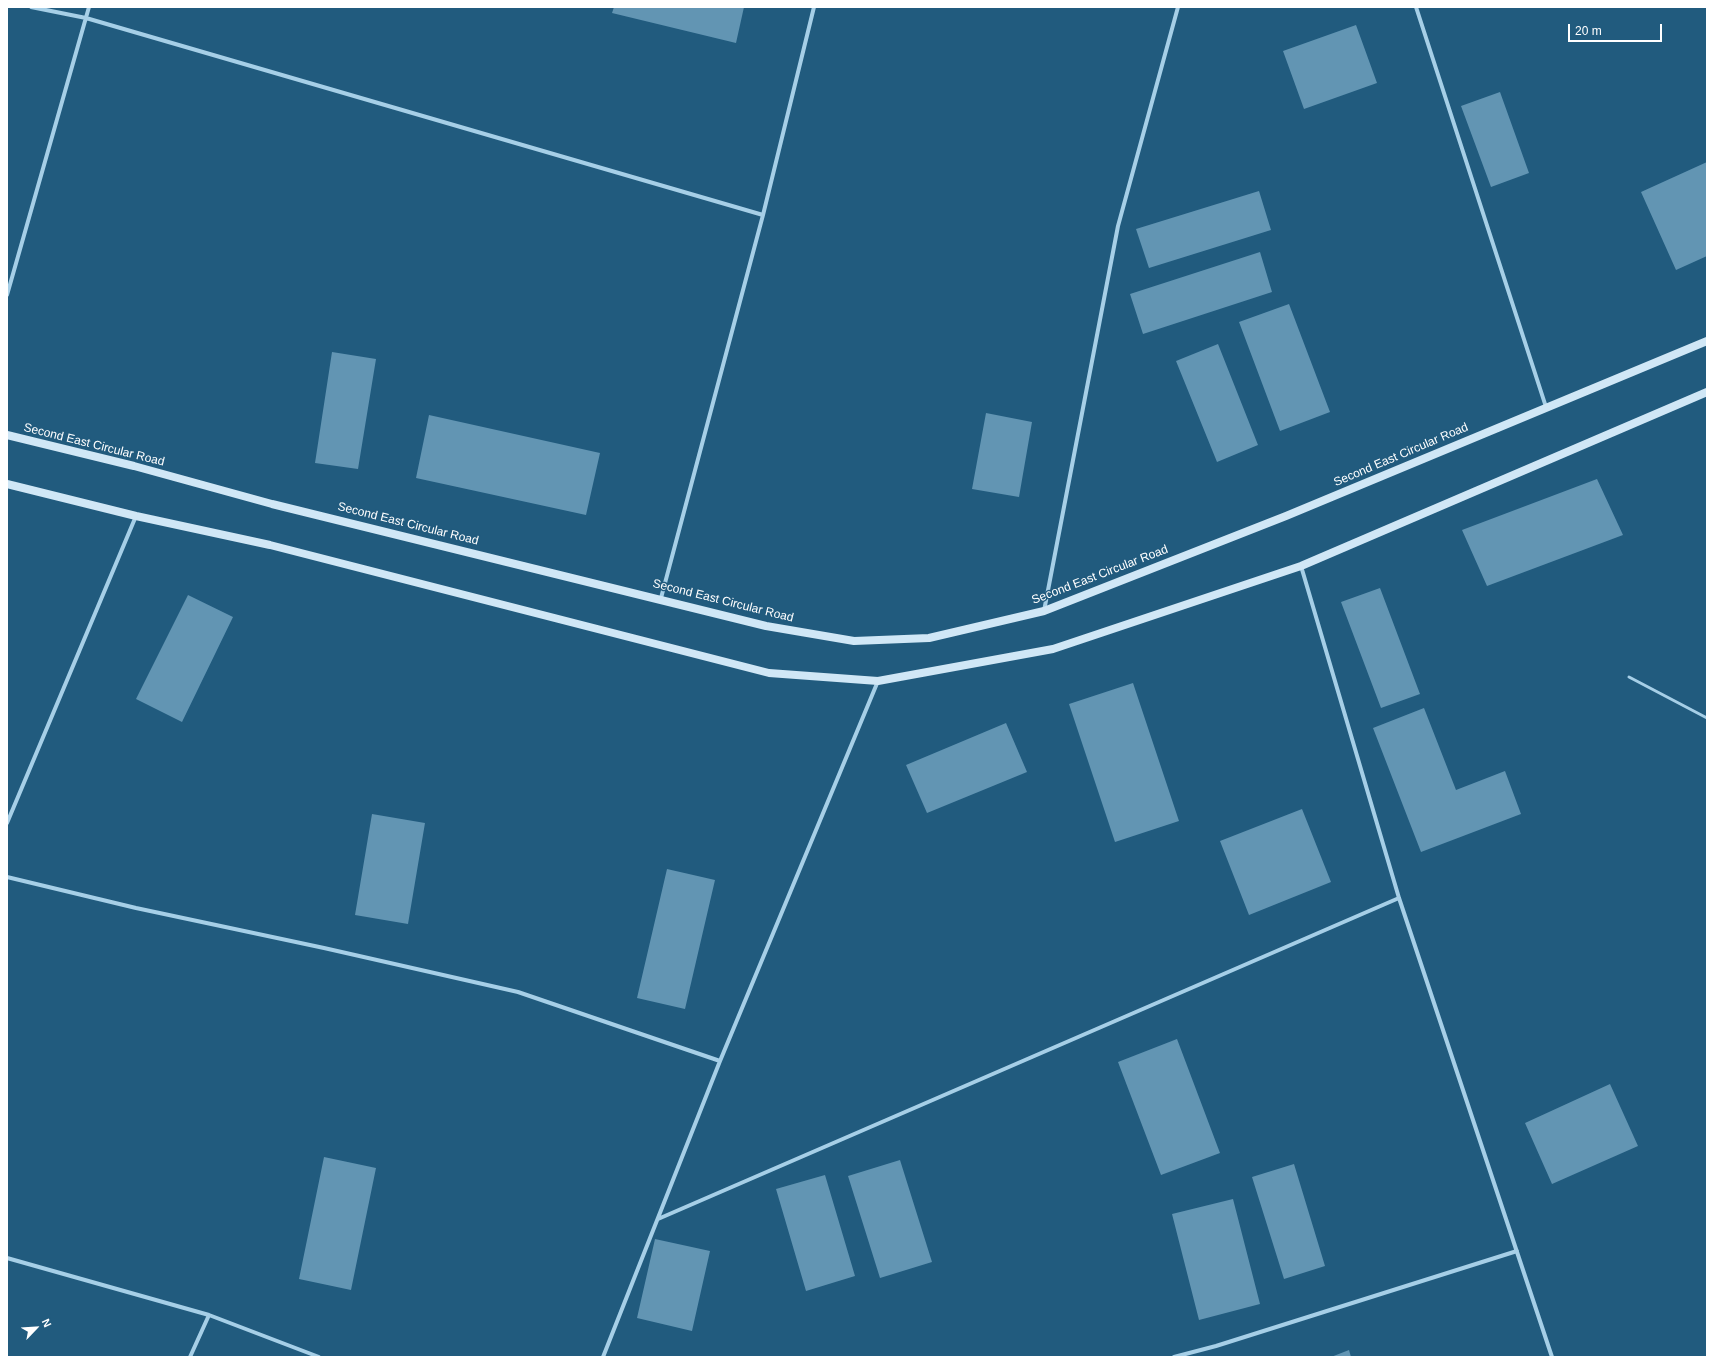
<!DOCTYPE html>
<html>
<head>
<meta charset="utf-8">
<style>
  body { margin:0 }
  #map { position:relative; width:1714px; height:1364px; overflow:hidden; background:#215b7e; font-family:Arial,sans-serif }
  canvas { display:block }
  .frame { position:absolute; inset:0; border:8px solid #fff; pointer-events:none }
  .north { position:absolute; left:16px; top:1308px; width:40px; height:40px; -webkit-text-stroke:3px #215b7e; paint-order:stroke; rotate:65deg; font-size:11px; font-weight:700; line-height:16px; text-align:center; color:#fff }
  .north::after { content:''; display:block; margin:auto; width:14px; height:18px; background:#fff; clip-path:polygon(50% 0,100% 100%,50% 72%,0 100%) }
  .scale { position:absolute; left:1568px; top:24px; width:94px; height:18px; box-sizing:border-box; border:2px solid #fff; border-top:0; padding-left:5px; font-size:12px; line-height:14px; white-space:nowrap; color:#fff; -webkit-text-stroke:3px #215b7e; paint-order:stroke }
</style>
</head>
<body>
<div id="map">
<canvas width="1714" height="1364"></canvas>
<div class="frame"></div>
<div class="north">N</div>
<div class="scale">20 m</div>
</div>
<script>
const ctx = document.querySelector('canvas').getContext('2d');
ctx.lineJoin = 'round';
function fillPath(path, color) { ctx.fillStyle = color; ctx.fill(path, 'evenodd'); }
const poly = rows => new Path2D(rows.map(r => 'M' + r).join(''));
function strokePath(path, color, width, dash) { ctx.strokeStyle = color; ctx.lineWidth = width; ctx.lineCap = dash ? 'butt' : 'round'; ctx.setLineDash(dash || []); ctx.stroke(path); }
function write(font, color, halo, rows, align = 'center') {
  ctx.font = font + ' Arial,sans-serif'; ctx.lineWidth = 3; ctx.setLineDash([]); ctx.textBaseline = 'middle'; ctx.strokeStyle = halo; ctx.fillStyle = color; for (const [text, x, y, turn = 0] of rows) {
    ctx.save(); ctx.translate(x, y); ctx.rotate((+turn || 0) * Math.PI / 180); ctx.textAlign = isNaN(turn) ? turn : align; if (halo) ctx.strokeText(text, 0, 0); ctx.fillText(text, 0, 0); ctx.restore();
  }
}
const building = poly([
  [614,7,744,7,736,43,612,13],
  [1356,25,1377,83,1304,109,1283,51],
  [1500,92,1529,173,1491,187,1461,106],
  [1707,162,1707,256,1676,270,1641,192],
  [1259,191,1271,230,1149,268,1136,229],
  [1260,252,1272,292,1143,334,1130,294],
  [1289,304,1330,412,1280,431,1239,322],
  [1218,344,1258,445,1217,462,1176,361],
  [332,352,376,359,358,469,315,463],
  [986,413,1032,422,1019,497,972,489],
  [429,415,600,453,586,515,416,478],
  [1597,479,1623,535,1487,586,1462,530],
  [1380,588,1420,694,1381,708,1341,602],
  [188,595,233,617,182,722,136,699],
  [1133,683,1179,821,1115,842,1069,704],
  [1424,708,1456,790,1505,771,1521,814,1421,852,1373,728],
  [1006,723,1027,772,927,813,906,765],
  [1302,809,1331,882,1249,915,1220,841],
  [372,814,425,823,408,924,355,915],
  [667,869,715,880,685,1009,637,998],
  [1177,1039,1220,1153,1161,1175,1118,1062],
  [1610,1084,1638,1146,1552,1184,1525,1123],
  [324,1157,376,1168,351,1290,299,1279],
  [900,1160,932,1262,880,1278,848,1176],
  [1294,1164,1325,1266,1284,1279,1252,1177],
  [825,1175,855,1276,806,1291,776,1189],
  [1233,1199,1260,1304,1199,1320,1172,1214],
  [655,1239,710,1251,692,1331,637,1318],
  [1349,1350,1351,1357,1331,1357]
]);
const service = poly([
  [1629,677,1707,718]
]);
const minor = poly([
  [31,7,86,18,763,215],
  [1416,7,1546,407],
  [7,295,89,7],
  [1301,566,1399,898,1552,1357],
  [661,598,763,215,814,7],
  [1044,611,1118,226,1178,7],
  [7,823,136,516],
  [7,877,136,908,324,948,518,992,720,1061],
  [658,1219,1399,898],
  [7,1258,209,1315,319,1357],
  [190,1357,209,1315],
  [603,1357,720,1061,878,681],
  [1174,1357,1216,1346,1517,1251]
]);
const secondary = poly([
  [7,435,134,466,272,504,766,626,854,641,929,638,1044,611,1286,516,1707,341],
  [7,484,136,516,270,545,769,673,878,681,1053,649,1301,566,1707,392]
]);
const streetNames = [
  ["Second East Circular Road",94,445,14],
  ["Second East Circular Road",1401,455,-23],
  ["Second East Circular Road",408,524,14],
  ["Second East Circular Road",1100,575,-21],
  ["Second East Circular Road",723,601,14]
];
fillPath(building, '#6295b3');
strokePath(service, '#a6cfe7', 3);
strokePath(minor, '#a6cfe7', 4);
strokePath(secondary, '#d0e7f6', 8);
write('12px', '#fff', '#215b7e', streetNames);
</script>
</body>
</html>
